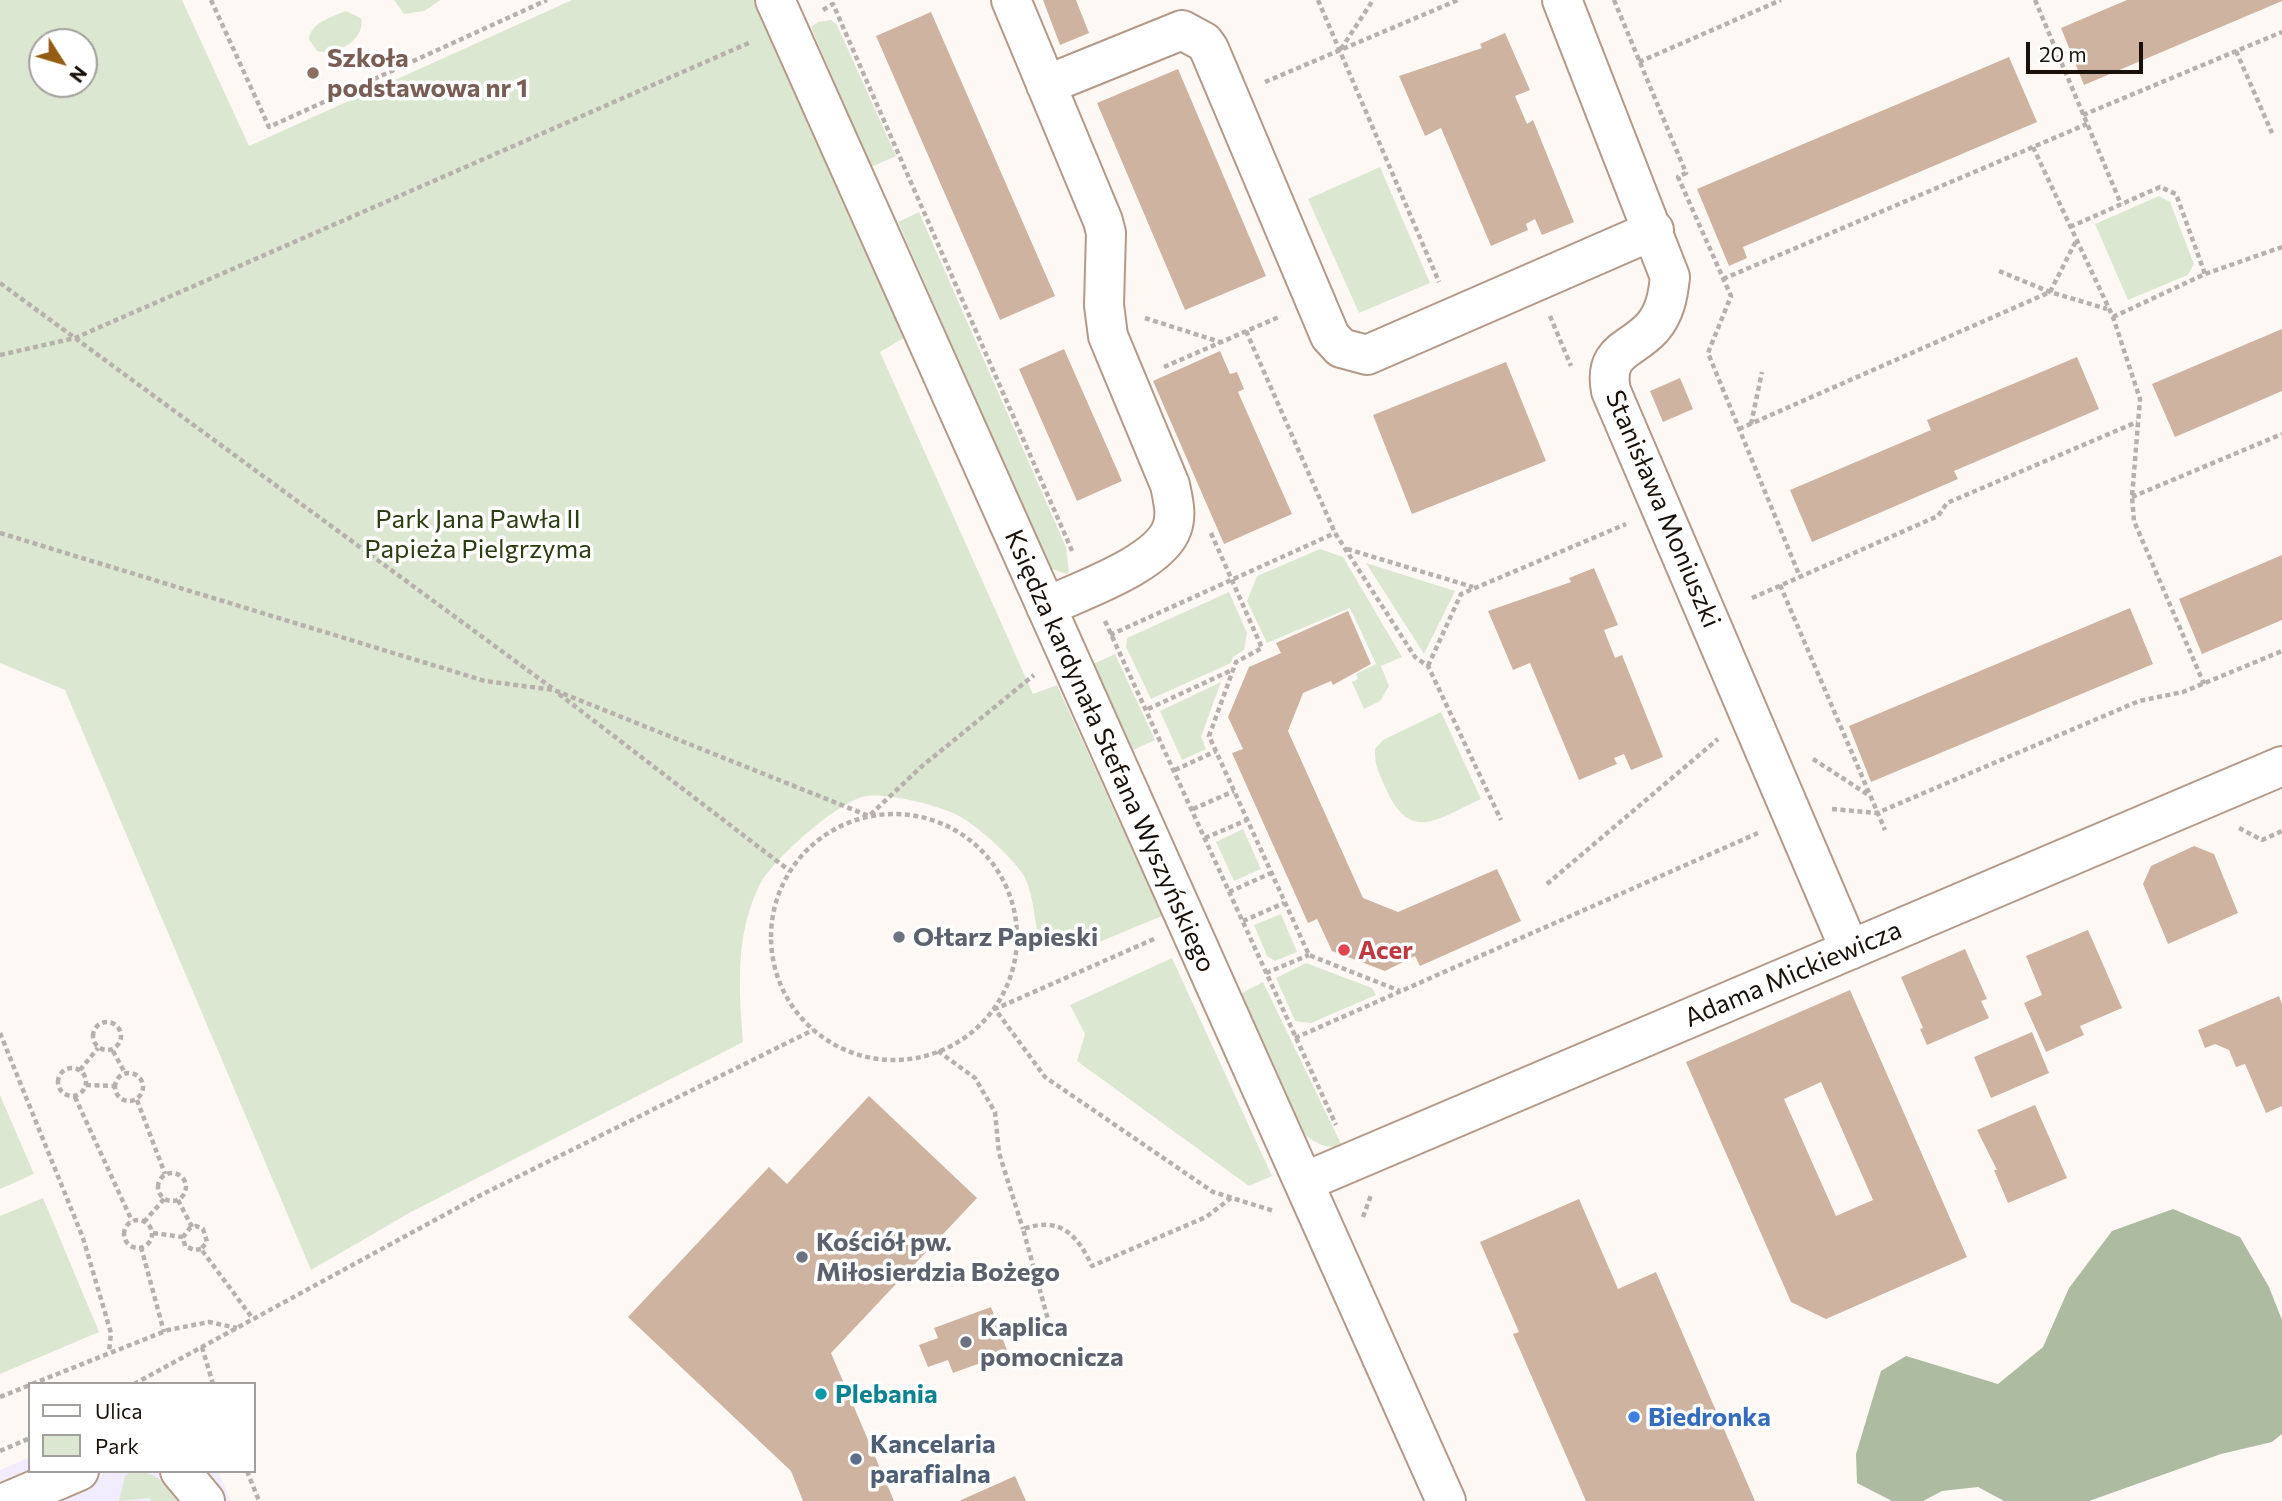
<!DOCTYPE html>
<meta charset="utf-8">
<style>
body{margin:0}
#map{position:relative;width:2282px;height:1501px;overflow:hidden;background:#fef8f5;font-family:Commissioner,sans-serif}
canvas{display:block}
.legend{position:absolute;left:28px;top:1382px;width:228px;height:91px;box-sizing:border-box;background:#fff;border:2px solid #a39f9d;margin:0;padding:9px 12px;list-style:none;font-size:21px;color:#191009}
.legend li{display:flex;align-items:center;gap:14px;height:35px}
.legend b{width:35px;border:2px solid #a39f9d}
.north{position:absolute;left:28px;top:28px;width:70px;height:70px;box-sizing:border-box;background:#fff;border:2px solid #a39f9d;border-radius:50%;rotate:127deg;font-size:19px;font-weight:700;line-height:28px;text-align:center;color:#191009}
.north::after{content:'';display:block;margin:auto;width:24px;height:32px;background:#935c14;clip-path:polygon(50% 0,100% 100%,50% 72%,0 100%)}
.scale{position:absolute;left:2026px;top:42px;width:117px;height:32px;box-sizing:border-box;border:4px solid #191009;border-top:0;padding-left:9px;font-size:21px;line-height:24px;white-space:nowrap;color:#191009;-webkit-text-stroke:5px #fff;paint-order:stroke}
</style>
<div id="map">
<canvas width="2282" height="1501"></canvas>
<ul class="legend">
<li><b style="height:9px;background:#fff"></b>Ulica</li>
<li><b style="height:19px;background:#dce7d2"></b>Park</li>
</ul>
<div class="north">N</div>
<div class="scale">20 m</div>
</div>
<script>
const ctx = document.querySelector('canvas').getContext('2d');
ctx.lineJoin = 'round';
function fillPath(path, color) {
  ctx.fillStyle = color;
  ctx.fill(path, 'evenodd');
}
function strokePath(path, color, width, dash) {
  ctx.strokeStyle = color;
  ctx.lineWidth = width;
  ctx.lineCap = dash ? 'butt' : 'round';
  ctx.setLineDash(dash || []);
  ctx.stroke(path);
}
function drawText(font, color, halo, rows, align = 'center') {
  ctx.font = font + ' Commissioner,sans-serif';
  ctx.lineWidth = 7;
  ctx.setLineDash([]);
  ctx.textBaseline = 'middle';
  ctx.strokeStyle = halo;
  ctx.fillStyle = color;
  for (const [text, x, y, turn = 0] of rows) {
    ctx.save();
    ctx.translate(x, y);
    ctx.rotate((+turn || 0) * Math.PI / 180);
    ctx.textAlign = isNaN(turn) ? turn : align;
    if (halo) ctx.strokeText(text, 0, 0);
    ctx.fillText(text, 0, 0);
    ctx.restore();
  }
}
fillPath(new Path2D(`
 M30,1457V1471H218L231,1501H0V1470Z`), '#f1edfe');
fillPath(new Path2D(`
 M0,0H182L249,146L572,0H755L907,336L880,352L1033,694L1057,685L1162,916L1080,950L1040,946C1035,925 1034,897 1025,878C1015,859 975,823 955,814C936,805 888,793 867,796C840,799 771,861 759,886C735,936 739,989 743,1042L411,1212L311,1270L65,690L0,663ZM42,42H84V84H42Z
 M394,0H441L424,11L404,14Z
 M346,11L361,18C366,40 336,56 317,51L309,39C311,22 332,17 346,11Z
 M831,20L837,25L896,156L871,167L811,27L818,22Z
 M1380,167L1430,283L1359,313L1308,199Z
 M2159,196L2170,202L2194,264L2188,275L2128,300L2095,224Z
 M919,212L1066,547L1069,572L1066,574L1050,568L898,222Z
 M1320,549L1343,557L1402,657L1381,666L1389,686L1380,701L1364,709L1352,682L1358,679L1356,674L1376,664L1350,608L1267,643L1247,601L1257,576Z
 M1366,563L1455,591L1424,654Z
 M1229,592L1247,633L1244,650L1233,657L1231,663L1151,699L1126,647L1127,638Z
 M1115,654L1155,740L1131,751L1093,664Z
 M1221,682L1201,737L1206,749L1182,760L1160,711Z
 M1441,712L1481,799C1441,817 1411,844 1387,791C1380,776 1374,765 1375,749L1383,740Z
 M1243,829L1261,869L1234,881L1216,842Z
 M1281,914L1297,952L1275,961L1267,956L1254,925Z
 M1172,958L1272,1176L1249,1186L1077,1061L1085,1034L1070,1005Z
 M1306,963L1372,988L1376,995L1311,1023L1295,1021L1276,978Z
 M1263,982L1342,1146C1324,1150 1310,1141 1299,1128L1240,994Z
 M0,1095L34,1174L0,1189Z
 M43,1198L99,1332L0,1374V1216Z
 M132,1471C155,1471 169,1485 184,1501H151L149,1498L119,1501L125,1476Z`), '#dce7d2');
fillPath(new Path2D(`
 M2173,1209L2240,1237L2269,1287L2282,1320V1434L2272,1442L2221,1454L2089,1501H2004L1978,1487L1942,1491L1923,1501H1892L1857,1483L1856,1454L1881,1371L1906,1356L1998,1384L2043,1347L2069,1288L2112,1231Z`), '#adbba0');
fillPath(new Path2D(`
 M1043,0H1076L1089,33L1060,45Z
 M2127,0H2282V1L2084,85L2061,28Z
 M931,12L1055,296L1000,320L876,36Z
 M1505,33L1530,90L1515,96L1527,124L1533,120L1574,222L1542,235L1535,219L1526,224L1528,230L1491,246L1441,128L1425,136L1399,76L1482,48L1480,44Z
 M2009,57L2037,122L1743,247L1747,258L1729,266L1697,189Z
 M1178,69L1266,276L1185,310L1097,103Z
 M2282,329V391L2175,437L2152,384Z
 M1064,349L1122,481L1077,501L1019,369Z
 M1220,351L1230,374L1237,372L1244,389L1238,392L1292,514L1224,544L1153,381Z
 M2077,357L2099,409L1954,471L1958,479L1812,542L1790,490L1931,430L1927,420Z
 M1506,362L1546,461L1412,514L1373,415Z
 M1680,378L1693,409L1663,422L1650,391Z
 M2282,555V620L2202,654L2179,599Z
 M1594,568L1618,625L1604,630L1615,658L1622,655L1663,757L1631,770L1624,754L1614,758L1617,764L1579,780L1530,663L1513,670L1488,611L1571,582L1569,578Z
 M2130,608L2153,664L1871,782L1849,726Z
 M1348,611L1371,664L1333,685L1331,681L1303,693L1288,731L1363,898L1398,912L1497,869L1521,921L1420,966L1415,956L1385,971L1332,951L1317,919L1308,923L1232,753L1243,749L1228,717L1249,667L1281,653L1276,643Z
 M2194,846L2214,854L2238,913L2168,944L2143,884L2151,866Z
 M2088,930L2122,1008L2080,1026L2084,1035L2046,1052L2024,1003L2042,995L2026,956Z
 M1965,949L1987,999L1981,1001L1989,1018L1927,1045L1920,1029L1923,1028L1901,977Z
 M1850,990L1967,1257L1826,1319L1791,1302L1686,1062ZM1821,1082L1873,1200L1836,1216L1784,1099Z
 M2279,996L2282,1004V1106L2266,1113L2245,1064L2236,1067L2229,1050L2215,1044L2205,1048L2198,1030Z
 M2032,1032L2049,1073L1991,1098L1974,1057Z
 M869,1096L977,1198L831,1353L894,1501H803L791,1471L628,1317L769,1167L787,1184Z
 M2035,1105L2067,1178L2008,1203L1994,1170H1997L1977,1130Z
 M1579,1199L1618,1289L1656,1272L1755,1501H1586L1513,1334L1519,1332L1480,1242Z
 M991,1307L1008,1353L953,1373L948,1360L928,1367L919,1345L938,1338L934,1328Z
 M1015,1476L1026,1501H959Z`), '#cdb3a0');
const minor = new Path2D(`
 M775,0L1446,1501
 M1011,0L1103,221L1106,233L1104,305L1108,336L1170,485C1173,500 1177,514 1172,528C1160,564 1079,591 1046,607
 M1562,0L1670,277C1668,296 1665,313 1652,328C1631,351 1603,350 1611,391L1850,950
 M1046,85L1182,30L1204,42L1209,49L1330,336L1341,348L1367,355L1654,230
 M1304,1182L2282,766
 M180,1471L205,1501
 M9,1501L79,1471`);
strokePath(minor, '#b39987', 42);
strokePath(new Path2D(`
 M211,0L269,127L547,0
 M1318,0L1439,282
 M1614,0L1686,173L1678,177L1731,296L1708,353L1800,577
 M2035,0L2121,204
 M823,10L833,4L1073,553
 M1341,49L1373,0
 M2236,51L2272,133
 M1639,62L1781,0
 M1265,82L1458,0
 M2083,115L2282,32
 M2033,147L2113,317L2140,399L2132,497L2134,521L2204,684
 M2070,227L2160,187L2176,194L2205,274
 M1999,271L2050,292L2107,309
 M1723,279L2087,124
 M0,283L552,688
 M1550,316L1571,366
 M2113,317L2205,274L2282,247
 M1145,318L1220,342
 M1246,331L1335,533L1415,657L1428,666L1501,820
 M0,355L75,338L751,42
 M1164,367L1281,316
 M1751,424L1762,372
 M1739,429L2050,292L2076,241
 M2132,497L2282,434
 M0,533L485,681L554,690L869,816L921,767L1034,675
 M1211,533L1262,648L1236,662L1209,736L1309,955L1400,991
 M1347,549L1473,587
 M1780,585L1885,830
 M1752,598L1938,516L1947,503L2137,422
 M1105,621L1336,1125
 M1110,635L1335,533
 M1428,666L1461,594L1626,524
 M559,694L790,871
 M1148,709L1232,670
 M1813,759L1870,796
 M1175,770L1216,751
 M1193,809L1234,791
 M1832,809L1877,813L2139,701L2183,692L2282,651
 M771 937a123 123 0 1 1 246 0a123 123 0 1 1-246 0Z
 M2239,828L2262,840L2282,831
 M1205,838L1247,820
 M1547,884L1718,739
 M1229,892L1271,873
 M1243,921L1284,903
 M1154,939L995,1009L1045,1077L1213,1192L1274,1211
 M1266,973L1309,955
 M93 1036a14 14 0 1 1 28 0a14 14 0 1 1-28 0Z
 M0,1033L83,1238L111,1333L109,1352
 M1295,1038L1758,833
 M113,1051L125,1073
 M938,1051L975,1078L995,1112L999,1153L1023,1229
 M58 1082a14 14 0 1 1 28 0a14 14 0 1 1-28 0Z
 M80,1070L98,1048
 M115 1087a14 14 0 1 1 28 0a14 14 0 1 1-28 0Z
 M86,1085L115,1086
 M75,1097L132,1221
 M137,1100L165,1174
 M158 1187a14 14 0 1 1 28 0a14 14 0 1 1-28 0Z
 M178,1200L192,1227
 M1363,1217L1371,1195
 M124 1234a14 14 0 1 1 28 0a14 14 0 1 1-28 0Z
 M144,1222L164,1199
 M153,1233L183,1237
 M141,1247L164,1332
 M201,1249L194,1250L185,1246L183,1237L190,1228L196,1226L203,1229L207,1242L201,1249L253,1319
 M1052,1334L1023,1229C1061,1216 1077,1235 1092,1266L1206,1217L1231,1198
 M202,1347L213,1384
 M32,1384L168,1330L209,1322L237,1328
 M134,1384L479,1196L813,1030
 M0,1397L30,1385
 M0,1451L30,1438
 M247,1471L259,1501`), '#b7b0ac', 4.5, [5, 3.5]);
strokePath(minor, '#fff', 38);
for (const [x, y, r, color] of [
 [313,73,7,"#8d6e63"],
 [899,937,7,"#6b7280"],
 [1344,950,7,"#e0444e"],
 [802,1257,7,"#6b7280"],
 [966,1342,7,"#6b7280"],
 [821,1394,7,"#0f9aa8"],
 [1634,1417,7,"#3f7fe0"],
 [856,1459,7,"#5c6f8a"]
]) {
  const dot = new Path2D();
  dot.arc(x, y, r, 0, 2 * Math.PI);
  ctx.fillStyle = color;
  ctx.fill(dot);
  strokePath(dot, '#fff', 2.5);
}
drawText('bold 26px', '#785e54', '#fff', [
 ["Szkoła",327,58],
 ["podstawowa nr 1",327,88]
], 'left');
drawText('26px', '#191009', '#fff', [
 ["Stanisława Moniuszki",1663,509,67],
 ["Księdza kardynała Stefana Wyszyńskiego",1110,751,66],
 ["Adama Mickiewicza",1793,974,-23]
]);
drawText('26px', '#2b3e12', '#fff', [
 ["Park Jana Pawła II",478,519],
 ["Papieża Pielgrzyma",478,549]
]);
drawText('bold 26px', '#5b616d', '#fff', [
 ["Ołtarz Papieski",913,937],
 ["Kościół pw.",816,1242],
 ["Miłosierdzia Bożego",816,1272],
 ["Kaplica",980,1327],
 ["pomocnicza",980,1357]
], 'left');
drawText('bold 26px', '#be3a42', '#fff', [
 ["Acer",1358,950]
], 'left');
drawText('bold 26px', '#0d838f', '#fff', [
 ["Plebania",835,1394]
], 'left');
drawText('bold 26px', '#366cbe', '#fff', [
 ["Biedronka",1648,1417]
], 'left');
drawText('bold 26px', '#4e5e75', '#fff', [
 ["Kancelaria",870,1444],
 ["parafialna",870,1474]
], 'left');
</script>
